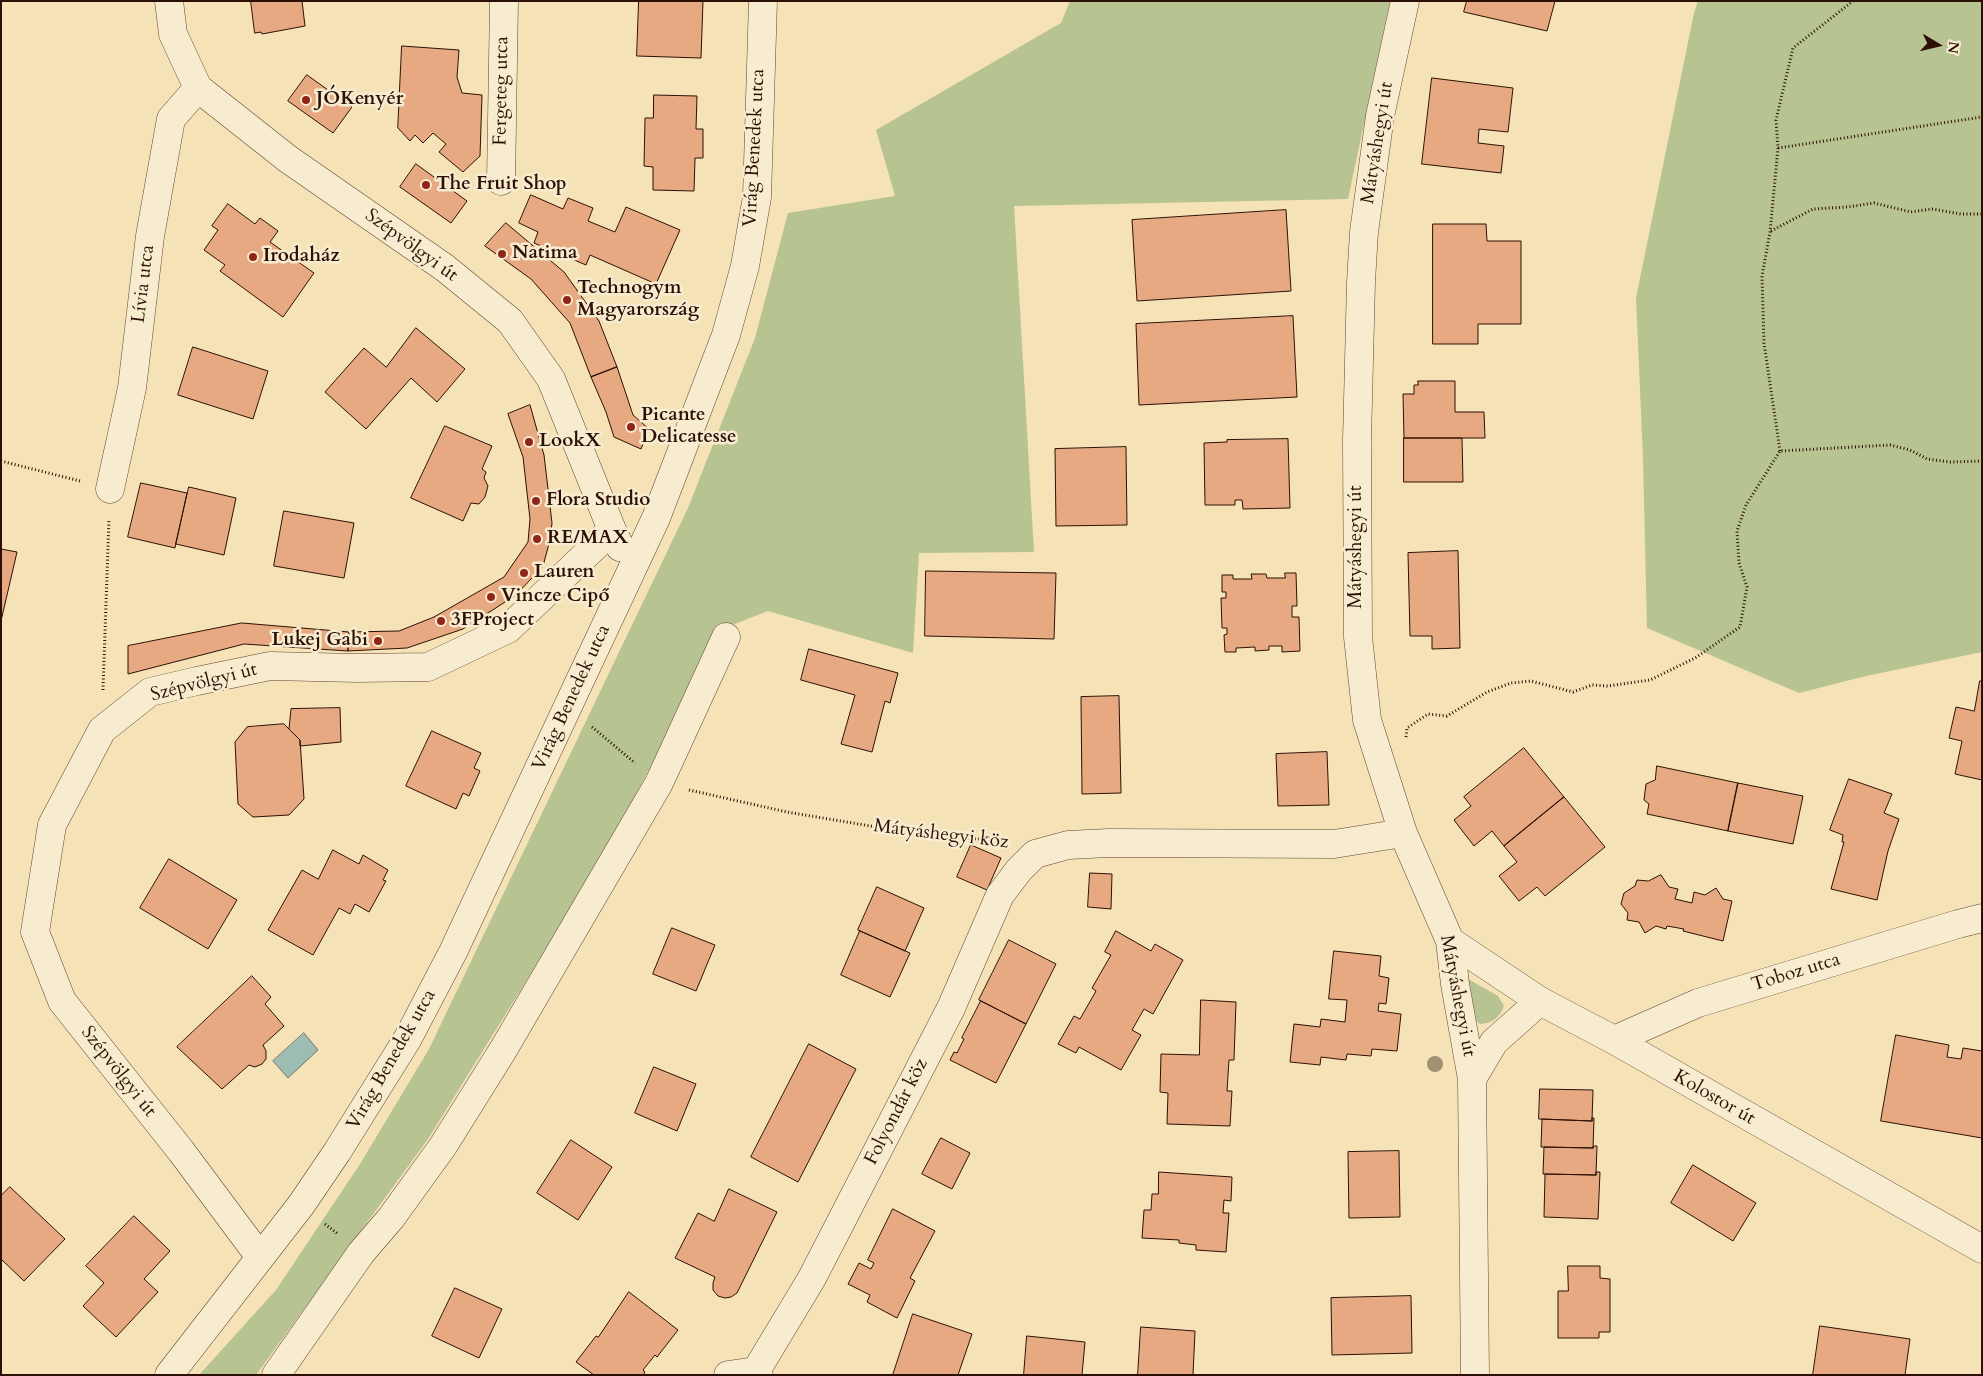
<!DOCTYPE html>
<meta charset="utf-8">
<style>
body{margin:0}
#map{position:relative;width:1983px;height:1376px;overflow:hidden;background:#f5e2b6;font-family:Cardo,serif}
canvas{display:block}
.frame{position:absolute;inset:0;border:2px solid #2d1005;pointer-events:none}
.north{position:absolute;left:1913px;top:20px;width:50px;height:50px;-webkit-text-stroke:4px #f8ecd0;paint-order:stroke;rotate:99deg;font-size:14px;font-weight:700;line-height:20px;text-align:center;color:#2d1005}
.north::after{content:'';display:block;margin:auto;width:18px;height:22px;background:#2d1005;clip-path:polygon(50% 0,100% 100%,50% 72%,0 100%)}
</style>
<div id="map">
<canvas width="1983" height="1376"></canvas>
<div class="frame"></div>
<div class="north">N</div>
</div>
<script>
const ctx = document.querySelector('canvas').getContext('2d');
ctx.lineJoin = 'round';
function fillPath(path, color) {
  ctx.fillStyle = color;
  ctx.fill(path, 'evenodd');
}
function strokePath(path, color, width, dash) {
  ctx.strokeStyle = color;
  ctx.lineWidth = width;
  ctx.lineCap = dash ? 'butt' : 'round';
  ctx.setLineDash(dash || []);
  ctx.stroke(path);
}
function drawText(font, color, halo, rows, align = 'center') {
  ctx.font = font + ' Cardo,serif';
  ctx.lineWidth = 5;
  ctx.setLineDash([]);
  ctx.textBaseline = 'middle';
  ctx.strokeStyle = halo;
  ctx.fillStyle = color;
  for (const [text, x, y, turn = 0] of rows) {
    ctx.save();
    ctx.translate(x, y);
    ctx.rotate((+turn || 0) * Math.PI / 180);
    ctx.textAlign = isNaN(turn) ? turn : align;
    if (halo) ctx.strokeText(text, 0, 0);
    ctx.fillText(text, 0, 0);
    ctx.restore();
  }
}
fillPath(new Path2D(`
 M1070,1H1390L1348,199L1014,206L1034,552L919,553L913,653L768,611L722,629L604,856L428,1139L256,1375H199L276,1290L360,1164L429,1049L688,508L755,338L788,213L895,196L876,130L1061,23Z
 M1698,1H1982V652L1866,676L1799,693L1647,628L1643,458L1636,298L1694,13Z
 M1468,979L1498,996L1504,1006C1499,1018 1493,1023 1480,1024L1471,1017L1464,981Z`), '#b7c491');
const water = new Path2D(`
 M304,1033L318,1050L288,1078L273,1061Z`);
fillPath(water, '#9dbdb4');
strokePath(water, '#70786e', 1);
const building = new Path2D(`
 M251,1H302L305,26L262,34L261,32L255,33Z
 M639,1H703L701,58L637,56Z
 M1467,1H1555L1547,31L1464,12Z
 M402,46L459,50L457,77L462,93L482,95L480,156L463,172L439,152L446,144L433,133L423,143L415,135L410,141L398,128Z
 M307,75L352,107L333,133L288,101Z
 M1432,78L1513,88L1508,132L1479,129L1478,143L1504,146L1501,173L1422,164Z
 M654,95L697,96L696,129H703V158H695L694,191L653,190V167L644,166L645,118H653Z
 M416,164L467,201L451,223L400,187Z
 M531,195L563,209L568,198L593,208L588,221L615,232L626,207L680,230L656,284L590,255L586,265L534,243L538,232L519,223Z
 M228,204L255,224L260,218L278,231L270,242L314,273L283,317L220,271L225,265L204,250L218,230L212,226Z
 M1286,210L1291,291L1137,301L1132,220Z
 M506,223L564,272L599,321L617,367L591,377L570,323L531,279L485,246Z
 M1433,224H1486L1487,241H1521V324H1478V344H1433Z
 M1293,316L1297,397L1139,405L1136,324Z
 M416,328L465,369L437,402L411,378L366,429L325,392L364,348L386,367Z
 M193,347L268,371L253,419L178,395Z
 M617,367L633,415L649,429L641,449L614,437L606,412L591,377Z
 M1418,381H1455V412H1484L1485,438H1404L1403,394H1414V385H1418Z
 M530,405L544,455L552,523L550,540L543,566L516,595L463,629L407,648L348,651L349,632L399,631L434,617L504,577L528,542L530,519L523,457L508,414Z
 M445,426L492,446L482,469L486,472L484,478L488,486L485,497L479,504L471,503L463,521L411,498Z
 M1404,438H1462L1463,482H1404Z
 M1288,439L1290,508L1243,509L1242,500H1235V505H1205L1204,443L1227,442V440Z
 M1126,447L1127,525L1056,526L1055,449Z
 M141,483L187,493L175,548L128,537Z
 M189,487L236,498L224,555L176,544Z
 M284,511L354,523L344,578L274,566Z
 M1,549L17,552L1,621Z
 M1458,551L1460,648L1432,649V636H1410L1408,553Z
 M926,571L1056,573L1054,639L925,636Z
 M1285,573H1296L1297,606H1292V617H1299L1300,651L1282,652V646H1269V650L1255,651V647L1236,648V652H1225L1224,635L1227,634V628H1222L1221,598H1226V592H1222V575H1233V579H1252L1251,574H1266L1267,578H1285Z
 M242,623L349,632L348,651L244,644L128,674V646Z
 M809,649L898,673L890,703L885,701L872,752L841,744L855,695L801,680Z
 M1980,681H1982V780L1955,774L1962,741L1949,738L1956,707L1974,711Z
 M1119,696L1121,793L1082,794L1081,697Z
 M340,708L341,742L300,746V740L289,729L291,709Z
 M284,724L300,740L304,799L289,815L253,817L238,804L235,742L247,727Z
 M432,731L481,753L474,768L480,771L469,796L463,793L456,809L406,786Z
 M1524,748L1564,797L1504,846L1492,831L1474,846L1454,820L1471,806L1464,797Z
 M1327,752L1329,805L1278,806L1276,754Z
 M1657,766L1738,783L1728,831L1647,814L1649,804L1644,800L1646,784L1655,780Z
 M1849,779L1892,794L1884,813L1899,819L1888,851L1877,900L1831,889L1844,842H1842L1843,835L1830,830Z
 M1738,783L1803,796L1793,844L1728,831Z
 M1564,797L1605,847L1545,896L1537,887L1519,901L1499,876L1517,862L1504,846Z
 M971,845L1001,858L987,890L957,877Z
 M333,850L359,864L363,855L388,870L383,880L386,881L369,912L355,904L350,914L339,908L313,955L268,930L302,870L318,879Z
 M169,859L237,900L208,949L140,908Z
 M1090,873L1112,874L1111,909L1088,907Z
 M1661,875L1669,887L1678,889L1675,899L1692,903L1694,892L1705,895L1716,888L1723,899L1732,901L1723,941L1683,931L1684,929L1667,926L1666,929L1656,926L1645,933L1639,922L1627,920L1628,913L1621,904L1624,893L1635,886L1637,880L1648,881Z
 M877,887L924,908L905,951L858,930Z
 M672,928L715,945L696,991L653,974Z
 M860,931L910,953L890,997L841,975Z
 M1116,931L1151,951L1155,944L1183,960L1153,1014L1144,1009L1132,1030L1141,1035L1121,1070L1079,1047L1076,1053L1058,1044L1074,1016L1080,1019L1096,991L1092,988L1111,955L1105,952Z
 M1009,940L1056,964L1026,1024L979,1000Z
 M1334,951L1381,956L1379,976L1389,978L1386,1004L1379,1003L1378,1011L1401,1014L1397,1051L1372,1049L1371,1056L1347,1054L1346,1060L1321,1057L1320,1065L1290,1062L1294,1024L1320,1027L1321,1019L1345,1022L1347,1000L1329,999Z
 M252,976L271,997L265,1004L284,1026L263,1045L266,1051V1059L262,1064L255,1067L249,1065L222,1089L177,1047Z
 M1201,1000L1236,1002L1234,1060H1229L1227,1091H1232L1230,1126L1167,1124L1168,1093L1160,1092L1161,1054L1199,1055Z
 M981,1001L1026,1024L996,1083L950,1060L954,1052L957,1053L964,1039L962,1038Z
 M1896,1035L1949,1045L1947,1057L1961,1059L1963,1048L1982,1051V1138L1881,1121Z
 M809,1044L856,1069L798,1182L751,1157Z
 M654,1067L696,1084L677,1131L635,1113Z
 M1540,1089L1593,1090L1592,1121L1539,1119Z
 M1592,1118H1594L1593,1148L1541,1147L1542,1119L1592,1121Z
 M941,1138L970,1153L952,1189L922,1174Z
 M571,1140L612,1167L578,1220L537,1193Z
 M1594,1146H1597L1596,1175L1543,1174L1544,1147L1593,1148Z
 M1399,1151L1400,1217L1349,1218L1348,1152Z
 M1693,1165L1756,1203L1733,1241L1671,1203Z
 M1159,1172L1232,1177L1231,1201L1224,1200L1223,1213H1229L1226,1252L1196,1250V1245L1179,1243V1240L1142,1238L1144,1210H1151L1152,1194H1158Z
 M1596,1172H1600L1598,1219L1544,1217L1545,1174L1596,1175Z
 M10,1187L65,1239L24,1281L1,1259V1196Z
 M729,1189L777,1212L737,1293L731,1297L725,1298L718,1296L713,1290V1283L715,1277L675,1258L698,1213L714,1221Z
 M893,1209L935,1231L910,1278L915,1281L897,1318L867,1302L870,1295L848,1284L859,1263L871,1269L874,1263L868,1260Z
 M134,1216L170,1251L144,1279L158,1292L116,1337L83,1306L104,1283L86,1266Z
 M1568,1266H1600V1278L1610,1279V1332H1599V1338H1558V1291H1568Z
 M455,1288L502,1309L479,1358L432,1336Z
 M629,1292L678,1330L657,1357L655,1355L643,1370L645,1372L643,1375H594L576,1362L596,1336L598,1337Z
 M1411,1296L1412,1353L1332,1355L1331,1298Z
 M913,1314L972,1334L958,1375H893Z
 M1820,1326L1910,1339L1905,1375H1813Z
 M1141,1327L1195,1331L1193,1375H1138Z
 M1027,1336L1085,1342L1082,1375H1024Z`);
fillPath(building, '#e7a981');
strokePath(building, '#2d1005', 1);
const minor = new Path2D(`
 M169,1L173,34L198,88L288,159L445,268L510,321L551,379L612,530L620,547
 M1405,1L1380,116L1364,232L1361,282L1357,440L1358,637L1367,720L1403,833L1450,941L1455,984L1472,1079L1475,1375
 M501,181L504,1
 M110,489L132,388L150,236L171,119L198,88
 M1450,941L1540,1001L1614,1040L1982,1249
 M1614,1040L1698,1003L1958,924L1982,918
 M1472,1079L1494,1042L1540,1001
 M260,1257L181,1151L62,1001L35,932L52,825L102,730L150,692L197,681L270,666L357,668L428,667L508,629L612,530
 M169,1375L301,1205L337,1152L408,1038L453,952L656,518L726,335L745,266L757,197L763,1
 M276,1375L361,1253L391,1218L443,1146L503,1050L659,783L726,637
 M728,1375L756,1371
 M759,1375L756,1371L812,1278L951,1008L1000,895L1019,870L1035,854L1068,845L1109,843L1334,844L1403,833`);
strokePath(minor, '#5f4431', 29);
strokePath(new Path2D(`
 M1778,148L1982,117
 M1771,231L1813,209L1848,207L1874,203L1911,212L1932,209L1961,214H1982
 M1780,451L1764,343L1762,276L1770,232L1778,148L1776,120L1793,48L1853,1
 M1,461L80,481
 M103,690L109,519
 M592,727L635,763
 M1406,737L1407,728L1428,714L1447,716L1487,692L1511,683L1531,681L1573,692L1592,685L1608,686L1650,680L1695,658L1740,627L1747,587L1739,563L1737,531L1746,505L1780,451L1890,445L1910,450L1927,459L1950,462L1982,461
 M689,790L787,812L936,837L1005,840
 M325,1224L338,1234`), '#2d1005', 3, [1, 2.5]);
strokePath(minor, '#f8ecd0', 28);
ctx.fillStyle = '#a19170';
for (const [x, y] of [
 [1435,1064]
]) {
  ctx.beginPath();
  ctx.arc(x, y, 8, 0, 2 * Math.PI);
  ctx.fill();
}
for (const [x, y, r, color] of [
 [306,100,5,"#8f2418"],
 [426,185,5,"#8f2418"],
 [502,254,5,"#8f2418"],
 [253,257,5,"#8f2418"],
 [567,300,5,"#8f2418"],
 [631,427,5,"#8f2418"],
 [529,442,5,"#8f2418"],
 [536,501,5,"#8f2418"],
 [537,539,5,"#8f2418"],
 [524,573,5,"#8f2418"],
 [491,597,5,"#8f2418"],
 [441,621,5,"#8f2418"],
 [378,641,5,"#8f2418"]
]) {
  const dot = new Path2D();
  dot.arc(x, y, r, 0, 2 * Math.PI);
  ctx.fillStyle = color;
  ctx.fill(dot);
  strokePath(dot, '#f8ecd0', 2);
}
drawText('19px', '#2d1005', '#f8ecd0', [
 ["Fergeteg utca",502,91,-89],
 ["Mátyáshegyi út",1378,143,-81],
 ["Virág Benedek utca",755,148,-87],
 ["Szépvölgyi út",411,246,36],
 ["Lívia utca",144,284,-83],
 ["Mátyáshegyi út",1357,547,-90],
 ["Szépvölgyi út",204,683,-14],
 ["Virág Benedek utca",572,698,-65],
 ["Mátyáshegyi köz",941,835,7],
 ["Toboz utca",1796,973,-17],
 ["Mátyáshegyi út",1457,996,79],
 ["Virág Benedek utca",392,1060,-60],
 ["Szépvölgyi út",118,1072,52],
 ["Kolostor út",1714,1098,30],
 ["Folyondár köz",897,1112,-63]
]);
drawText('bold 19px', '#2d1005', '#f8ecd0', [
 ["JÓKenyér",316,100],
 ["The Fruit Shop",436,185],
 ["Natima",512,254],
 ["Irodaház",263,257],
 ["Technogym",577,289],
 ["Magyarország",577,311],
 ["Picante",641,416],
 ["Delicatesse",641,438],
 ["LookX",539,442],
 ["Flora Studio",546,501],
 ["RE/MAX",547,539],
 ["Lauren",534,573],
 ["Vincze Cipő",501,597],
 ["3FProject",451,621],
 ["Lukej Gabi",368,641,"right"]
], 'left');
</script>
